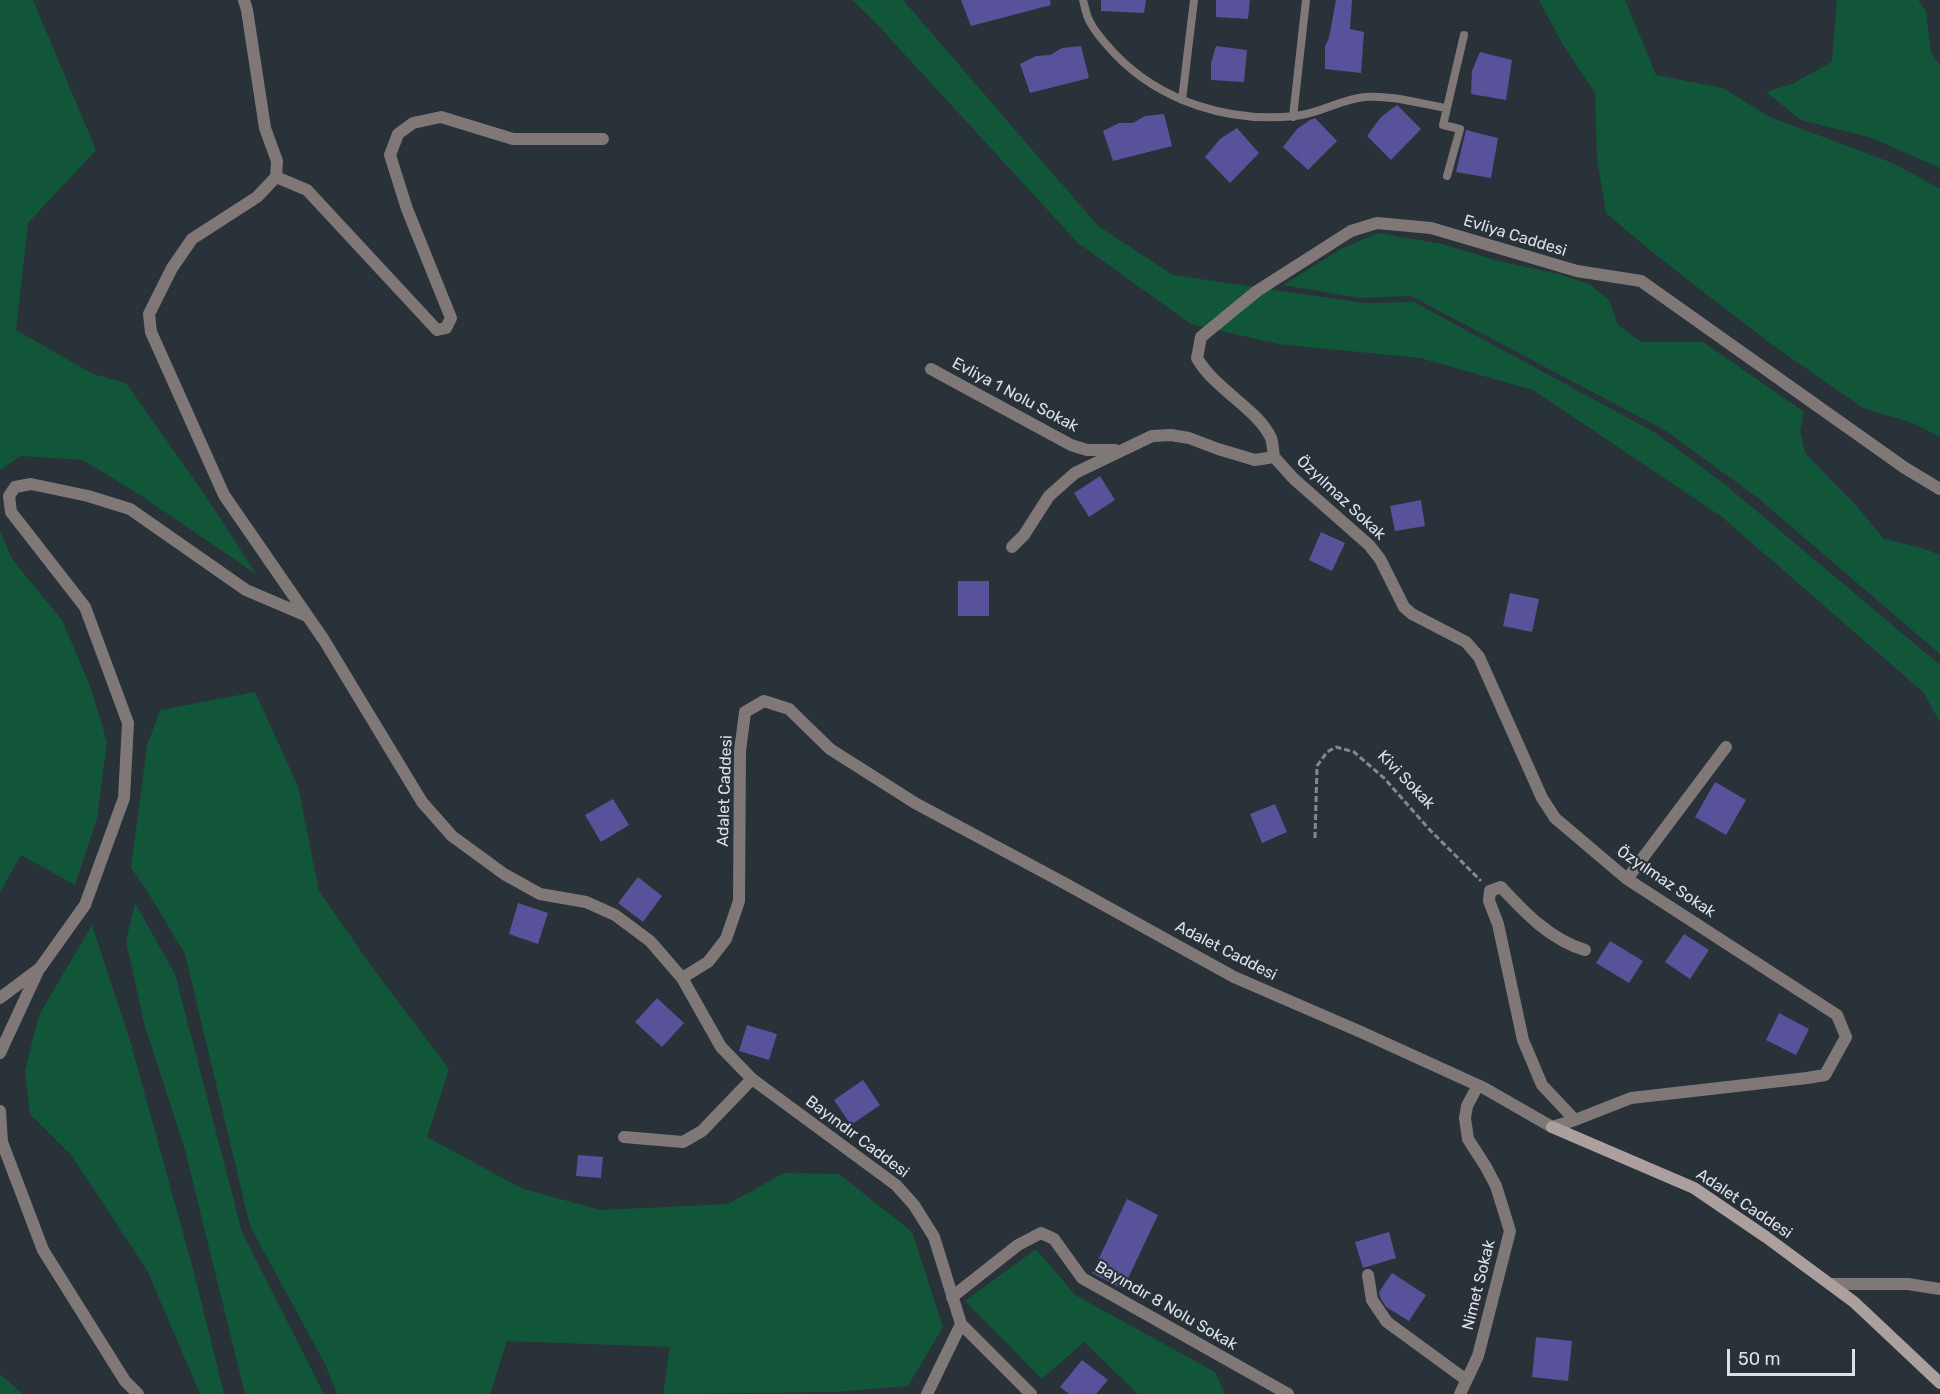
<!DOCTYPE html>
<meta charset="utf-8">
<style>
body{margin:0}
#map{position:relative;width:1940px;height:1394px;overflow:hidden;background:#293139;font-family:Rubik,sans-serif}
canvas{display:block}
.scale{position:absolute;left:1727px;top:1349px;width:128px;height:27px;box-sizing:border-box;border:3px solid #dbe1e6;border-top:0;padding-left:8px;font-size:18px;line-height:21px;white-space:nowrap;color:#dbe1e6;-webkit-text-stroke:4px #293139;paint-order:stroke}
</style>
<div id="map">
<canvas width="1940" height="1394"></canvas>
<div class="scale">50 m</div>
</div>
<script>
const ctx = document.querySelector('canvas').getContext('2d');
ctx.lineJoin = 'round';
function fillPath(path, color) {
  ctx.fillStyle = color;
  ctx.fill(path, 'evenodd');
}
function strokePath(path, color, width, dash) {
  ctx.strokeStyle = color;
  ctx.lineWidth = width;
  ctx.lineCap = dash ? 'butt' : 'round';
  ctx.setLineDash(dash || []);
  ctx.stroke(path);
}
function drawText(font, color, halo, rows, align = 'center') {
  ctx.font = font + ' Rubik,sans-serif';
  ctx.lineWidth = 4.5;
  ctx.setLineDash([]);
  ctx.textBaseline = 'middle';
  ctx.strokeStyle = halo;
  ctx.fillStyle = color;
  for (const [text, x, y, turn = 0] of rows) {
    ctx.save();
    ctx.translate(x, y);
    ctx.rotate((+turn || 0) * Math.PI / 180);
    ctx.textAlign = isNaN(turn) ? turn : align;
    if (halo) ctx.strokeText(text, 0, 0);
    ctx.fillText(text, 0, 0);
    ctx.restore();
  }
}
fillPath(new Path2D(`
 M0,0H33L96,150L28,223L16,330L93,374L126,383L209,501L256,574L140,495L83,460L21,456L0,470Z
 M852,0H903L1098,226L1173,275L1364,303L1414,302L1654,432L1722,482L1940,665V722L1923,692L1722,517L1533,390L1420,358L1278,344L1191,324L1078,243L874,21Z
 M1539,0H1625L1656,75L1723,88L1770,117L1895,164L1940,189V437L1913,423L1863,408L1771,344L1657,256L1606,213L1597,160L1595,93L1563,45Z
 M1837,0H1918L1926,11L1931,53L1940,65V168L1872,138L1801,120L1766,92L1792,84L1832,62Z
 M1378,233L1442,244L1495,260L1558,274L1589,284L1609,300L1618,325L1641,342H1703L1804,412L1800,431L1805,453L1856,505L1884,539L1922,548L1940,555V654L1758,498L1666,431L1411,296L1361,298L1283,285L1341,249Z
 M0,531L12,559L62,620L90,686L107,742L97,818L75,885L21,855L0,892Z
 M255,692L298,786L319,891L372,967L449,1069L427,1137L523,1189L601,1210L728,1204L784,1173L839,1174L912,1232L943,1327L908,1386L833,1392L663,1394L670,1347L507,1341L490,1394H337L325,1364L250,1226L185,954L146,889L131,868L147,746L160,710Z
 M135,903L175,974L242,1232L324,1394H245L185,1150L144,1023L126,941Z
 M92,925L131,1044L197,1284L224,1394H200L147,1270L71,1155L30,1114L25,1071L39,1015Z
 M1036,1249L1075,1295L1215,1372L1225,1394H1138L1084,1342L1042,1379L965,1301Z
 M0,1374L23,1394H0Z`), '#125639');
fillPath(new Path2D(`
 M961,0H1050L1051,5L971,26Z
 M1101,0H1146L1144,13L1101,11Z
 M1216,0H1250L1248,19L1216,17Z
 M1336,0H1352L1350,29L1364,32L1361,73L1325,69V46L1329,38Z
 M1081,46L1089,78L1030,93L1020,64L1036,56L1050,55L1062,48Z
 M1216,46L1247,50L1244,82L1211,80V63Z
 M1480,52L1512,60L1506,100L1471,94L1472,71Z
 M1397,105L1421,129L1391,160L1367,136L1381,117Z
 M1164,114L1172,146L1113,161L1103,131L1119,123H1133L1145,116Z
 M1315,118L1337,141L1308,170L1283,147L1297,129L1310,120Z
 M1237,128L1259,153L1230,183L1205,157L1220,139Z
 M1466,130L1498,138L1491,178L1456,172Z
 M1100,476L1115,500L1089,517L1074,493Z
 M1421,500L1425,526L1395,531L1390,506Z
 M1321,532L1345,543L1332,571L1309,560Z
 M958,581H989V616H958Z
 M1510,593L1539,599L1532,632L1503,626Z
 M1715,782L1746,800L1726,835L1695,817Z
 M613,799L629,825L601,842L585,815Z
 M1275,804L1287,832L1262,843L1250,814Z
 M638,877L662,896L643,922L618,903Z
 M518,903L548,913L538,944L509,934Z
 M1684,934L1709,950L1690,979L1665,962Z
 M1610,941L1643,961L1629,983L1596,963Z
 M657,998L684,1023L662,1047L635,1022Z
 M1779,1013L1809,1029L1796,1055L1766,1040Z
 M747,1025L777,1034L769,1060L739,1051Z
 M863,1080L880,1105L851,1125L834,1100Z
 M578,1155L603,1157L601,1178L576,1176Z
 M1127,1199L1158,1215L1123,1289L1092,1273Z
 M1389,1232L1396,1258L1363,1268L1355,1242Z
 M1392,1273L1426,1295L1409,1321L1386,1307L1380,1297L1379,1292Z
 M1536,1337L1572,1341L1568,1381L1532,1377Z
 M1082,1360L1108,1380L1096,1394H1069L1060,1387Z`), '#58529a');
strokePath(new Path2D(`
 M1315,838L1317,766L1327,752L1336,747L1354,752L1384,778L1428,828L1481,881`), '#828990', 3, [6, 3]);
strokePath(new Path2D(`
 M1083,0C1085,7 1086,15 1090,22C1096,34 1106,44 1115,54C1161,102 1230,123 1295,116C1319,114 1341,99 1365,97C1392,95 1421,104 1447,108
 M1182,100L1194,0
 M1293,117L1306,0
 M1447,176L1460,129L1443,125L1464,35`), '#7f7877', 8);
strokePath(new Path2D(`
 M244,0L247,10L265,128L277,161L276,177L257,197L192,239L172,268L149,314L151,332L224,495L324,640L422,802L452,836L504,874L540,894L586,902L615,915L650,941L682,978L721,1047L752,1079L896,1185L914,1205L934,1237L961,1324L1031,1394
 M276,177L307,190L437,330L446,328L451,318L407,209L390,155L398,134L413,123L441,117L513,139H603
 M931,369L1071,445L1087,450H1115
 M1274,457C1273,451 1273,444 1271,438C1258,409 1214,389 1197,358L1201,337L1257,291L1351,231L1377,223L1431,228L1577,271L1641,281L1905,468L1940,489
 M1012,547L1024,535L1049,496L1075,473L1152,436L1171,435L1189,438L1218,449L1255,460L1274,457
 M1627,879L1726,747
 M682,978L708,962L726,939L739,901L740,751L745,712L764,701L789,709L830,749L915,803L1066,884L1234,977L1361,1032L1484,1088L1552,1127L1575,1120L1631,1098L1807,1078L1825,1075L1846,1037L1837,1015L1627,879L1555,818L1542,798L1479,657L1466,642L1412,614L1404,607L1380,559L1369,545L1294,479L1274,457
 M0,998L40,968L85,905L124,798L128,723L85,607L11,512L9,496L15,487L31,484L88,496L130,509L246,590L307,616
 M0,1053L38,971
 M0,1111L2,1142L43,1250L125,1381L138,1394
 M1575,1120L1542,1085L1523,1040L1498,924L1489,901L1490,891L1501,887C1525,913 1551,940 1585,950
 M624,1137L683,1142L702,1131L752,1079
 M1368,1275L1372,1300L1387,1322L1465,1379
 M1830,1284H1908L1940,1289
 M952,1297L1018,1245L1041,1233L1054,1239L1082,1278L1288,1394
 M927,1394L961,1324
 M1460,1394L1478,1356L1510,1231L1496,1186L1486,1167L1468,1139L1465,1118L1467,1106L1478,1085`), '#7f7877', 12);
strokePath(new Path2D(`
 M1552,1127L1694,1188L1766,1237L1854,1302L1940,1383`), '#aba09e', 12);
drawText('16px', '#dbe1e6', '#293139', [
 ["Evliya Caddesi",1515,236,17],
 ["Evliya 1 Nolu Sokak",1015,395,28],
 ["Özyılmaz Sokak",1341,498,43],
 ["Kivi Sokak",1406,780,46],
 ["Adalet Caddesi",725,791,-88],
 ["Özyılmaz Sokak",1666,882,34],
 ["Adalet Caddesi",1226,951,27],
 ["Bayındır Caddesi",857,1137,37],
 ["Adalet Caddesi",1744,1204,34],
 ["Nimet Sokak",1479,1285,-76],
 ["Bayındır 8 Nolu Sokak",1166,1306,30]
]);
</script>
